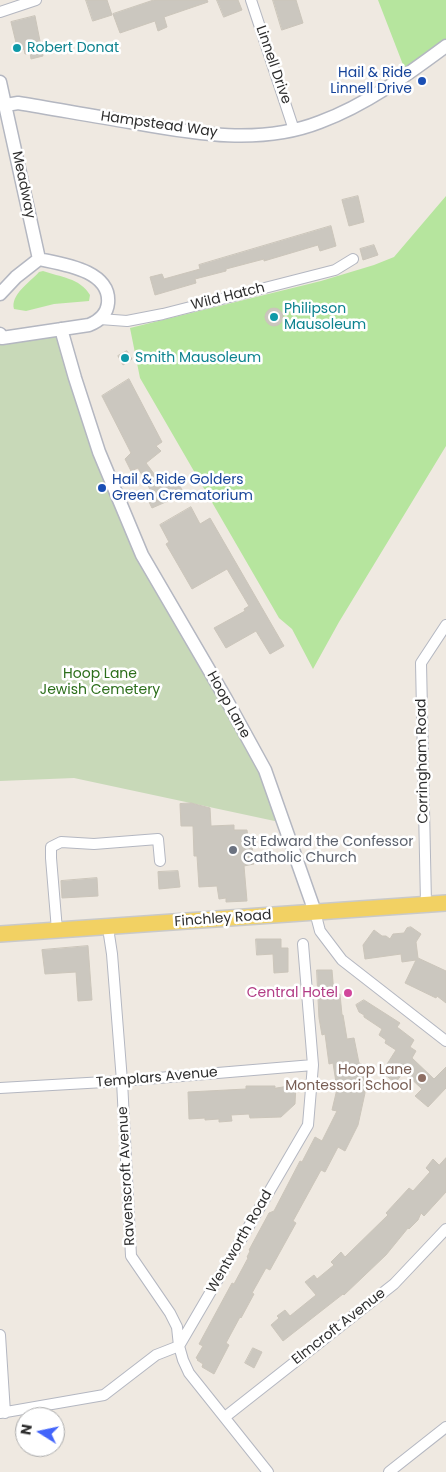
<!DOCTYPE html>
<style>
body{margin:0}
#map{position:relative;width:446px;height:1472px;overflow:hidden;background:#efe9e1;font-family:Poppins,sans-serif}
canvas{display:block}
.north{position:absolute;left:15px;top:1407px;width:50px;height:50px;box-sizing:border-box;background:#fff;border:1px solid #ababab;border-radius:50%;rotate:280deg;font-size:14px;font-weight:700;line-height:20px;text-align:center;color:#2e2e2e}
.north::after{content:'';display:block;margin:auto;width:18px;height:22px;background:#4264fb;clip-path:polygon(50% 0,100% 100%,50% 72%,0 100%)}
</style>
<div id="map">
<canvas width="446" height="1472"></canvas>
<div class="north">N</div>
</div>
<script>
const ctx = document.querySelector('canvas').getContext('2d');
ctx.lineJoin = 'round';
function fillPath(path, color) {
  ctx.fillStyle = color;
  ctx.fill(path, 'evenodd');
}
function strokePath(path, color, width, dash) {
  ctx.strokeStyle = color;
  ctx.lineWidth = width;
  ctx.lineCap = dash ? 'butt' : 'round';
  ctx.setLineDash(dash || []);
  ctx.stroke(path);
}
function drawText(font, color, halo, rows, align = 'center') {
  ctx.font = font + ' Poppins,sans-serif';
  ctx.lineWidth = 5;
  ctx.setLineDash([]);
  ctx.textBaseline = 'middle';
  ctx.strokeStyle = halo;
  ctx.fillStyle = color;
  for (const [text, x, y, turn = 0] of rows) {
    ctx.save();
    ctx.translate(x, y);
    ctx.rotate((+turn || 0) * Math.PI / 180);
    ctx.textAlign = isNaN(turn) ? turn : align;
    if (halo) ctx.strokeText(text, 0, 0);
    ctx.fillText(text, 0, 0);
    ctx.restore();
  }
}
fillPath(new Path2D(`
 M378,0H446V45L407,75Z
 M446,196V446L339,622L313,669L292,629L279,618L140,378L130,328L321,281L374,265L394,257Z
 M43,271C60,277 80,278 90,295L89,301L54,304L26,311L14,309C10,295 30,282 39,272Z`), '#b6e59e');
fillPath(new Path2D(`
 M61,329L142,555L226,699L284,823L74,778L0,781V339Z`), '#c8d9b8');
const building = new Path2D(`
 M86,0H107L112,15L93,21Z
 M154,0H207L208,2L164,17L167,27L158,31L155,21L120,33L113,14Z
 M217,0H238L242,10L224,17Z
 M273,0H296L303,23L282,30Z
 M35,16L43,56L31,59L30,53L25,54L24,49L18,51L11,22Z
 M358,196L364,222L349,226L342,200Z
 M331,226L336,246L320,251L318,245L264,261V259L226,269V271L195,279L196,283L155,295L150,277L162,274L164,279L200,269L199,265Z
 M374,245L378,255L363,260L360,249Z
 M265 317a9 9 0 1 1 18 0a9 9 0 1 1-18 0Z
 M127,351L132,359L123,365L118,356Z
 M129,379L162,442L156,446L161,451L146,463L163,486L177,480L184,494L152,508L145,494L151,491L138,468L131,471L125,459L131,453L102,396Z
 M191,507L200,524L210,518L284,646L270,654L256,631L226,648L214,628L245,611L244,609L249,606L227,569L192,589L166,544L169,542L160,525Z
 M191,803L210,808L211,826L234,825V830H247L249,846L252,845L254,864L244,866L247,901L226,902V898L219,899L217,886L199,887L197,856H194L193,826H181L180,804Z
 M178,871L180,887L159,889L158,872Z
 M97,878L98,896L62,898L61,881Z
 M411,927L421,934L416,942L418,958L446,971V1003L437,996L436,998L405,983L416,960L402,962L401,954L365,959L363,945L374,930L382,936H386L390,939L393,934L404,933L407,928Z
 M256,939H281V948H288V972L274,973L273,954L257,955Z
 M88,946L92,1000L78,1001L76,972L45,974L42,950Z
 M317,970H332L334,994H340L342,1015H343L347,1039L354,1038L359,1063L362,1064L365,1093L358,1125L345,1151L338,1147L325,1172L321,1170L293,1221L296,1223L270,1270L266,1268L252,1293L254,1294L241,1318L240,1317L226,1343L229,1345L214,1374L202,1367L203,1364L197,1360L198,1359L196,1358L203,1346L199,1344L232,1283L234,1284L248,1258L247,1257L250,1251L249,1250L269,1213L274,1211L300,1161L302,1162L315,1137L322,1141L337,1111L332,1110L337,1089L333,1063L329,1064L325,1034L322,1035L319,1018Z
 M364,1000L400,1023L397,1027L414,1040L410,1047L416,1051L412,1058L434,1079L446,1067V1088L428,1107L415,1096L422,1089L404,1072L395,1083L382,1072L396,1050L385,1043L386,1040L379,1035L382,1029L364,1017V1015L359,1012L356,1005Z
 M296,1085L295,1104L281,1117L250,1118L249,1114L231,1115L232,1121L219,1122V1119L205,1120V1118L189,1119L188,1092L246,1089V1086H275V1088Z
 M446,1158V1192L424,1216L421,1213L418,1220L409,1229L408,1228L386,1255L344,1295L343,1294L283,1341L271,1325L279,1318L277,1316L285,1310L290,1316L316,1295L305,1282L314,1275L317,1279L334,1265L331,1262L341,1252L345,1257L388,1215L386,1213L409,1188L413,1191L430,1172L426,1168L433,1159L439,1165Z
 M253,1348L262,1352L254,1368L245,1363Z`);
fillPath(building, '#cbc7bf');
strokePath(building, '#cbc5ba', 1);
const minor = new Path2D(`
 M251,0L294,130
 M0,12L36,0
 M100,319L127,321L163,314L335,270L353,259
 M426,904L421,663L446,625
 M315,912L320,931L342,960L446,1041
 M108,928L112,954L122,1081L131,1256L170,1313L177,1327L179,1346L183,1360L189,1373L268,1472
 M57,930L51,858V847L61,842L94,844L158,839L160,861
 M0,1088L122,1081L313,1065
 M0,1335L5,1413
 M0,1413L104,1395L156,1355L179,1346L308,1125L313,1065L303,944
 M225,1417L394,1284L446,1229
 M389,1472L446,1427`);
const tertiary = new Path2D(`
 M0,82L39,259
 M6,105L18,103C55,109 92,116 130,122C192,133 259,146 320,122C366,105 407,75 446,46
 M0,294L16,277L39,259
 M61,329L75,378L99,452L142,555L226,699L265,770L315,912
 M0,334L2,338L89,325C99,321 107,314 108,303C111,270 62,264 39,259`);
const primary = new Path2D(`
 M0,934L446,903`);
strokePath(minor, '#b4b7c1', 12);
strokePath(tertiary, '#b4b7c1', 15);
strokePath(primary, '#c9c9c9', 18);
strokePath(minor, '#fff', 10);
strokePath(tertiary, '#fff', 12);
strokePath(primary, '#f2d163', 15);
for (const [x, y, r, color] of [
 [17,48,5,"#0f9aa8"],
 [422,81,5,"#1a4fb4"],
 [274,317,5,"#0f9aa8"],
 [125,358,5,"#0f9aa8"],
 [102,488,5,"#1a4fb4"],
 [233,850,5,"#6b7280"],
 [348,993,5,"#d1479c"],
 [422,1078,5,"#8d6e63"]
]) {
  const dot = new Path2D();
  dot.arc(x, y, r, 0, 2 * Math.PI);
  ctx.fillStyle = color;
  ctx.fill(dot);
  strokePath(dot, '#fff', 2);
}
drawText('14px', '#0d838f', '#fff', [
 ["Robert Donat",27,48],
 ["Philipson",284,309],
 ["Mausoleum",284,325],
 ["Smith Mausoleum",135,358]
], 'left');
drawText('14px', '#2e2e2e', '#fff', [
 ["Linnell Drive",273,65,71],
 ["Hampstead Way",159,125,8],
 ["Meadway",23,185,78],
 ["Wild Hatch",228,297,-14],
 ["Hoop Lane",228,705,61],
 ["Corringham Road",423,761,-91],
 ["Finchley Road",223,919,-4],
 ["Templars Avenue",157,1078,-5],
 ["Ravenscroft Avenue",127,1176,-93],
 ["Wentworth Road",240,1242,-60],
 ["Elmcroft Avenue",339,1327,-38]
]);
drawText('14px', '#164399', '#fff', [
 ["Hail & Ride",412,73],
 ["Linnell Drive",412,89],
 ["Hail & Ride Golders",112,480,"left"],
 ["Green Crematorium",112,496,"left"]
], 'right');
drawText('14px', '#2c6e1b', '#fff', [
 ["Hoop Lane",100,674],
 ["Jewish Cemetery",100,690]
]);
drawText('14px', '#5b616d', '#fff', [
 ["St Edward the Confessor",243,842],
 ["Catholic Church",243,858]
], 'left');
drawText('14px', '#b23c85', '#fff', [
 ["Central Hotel",338,993]
], 'right');
drawText('14px', '#785e54', '#fff', [
 ["Hoop Lane",412,1070],
 ["Montessori School",412,1086]
], 'right');
</script>
